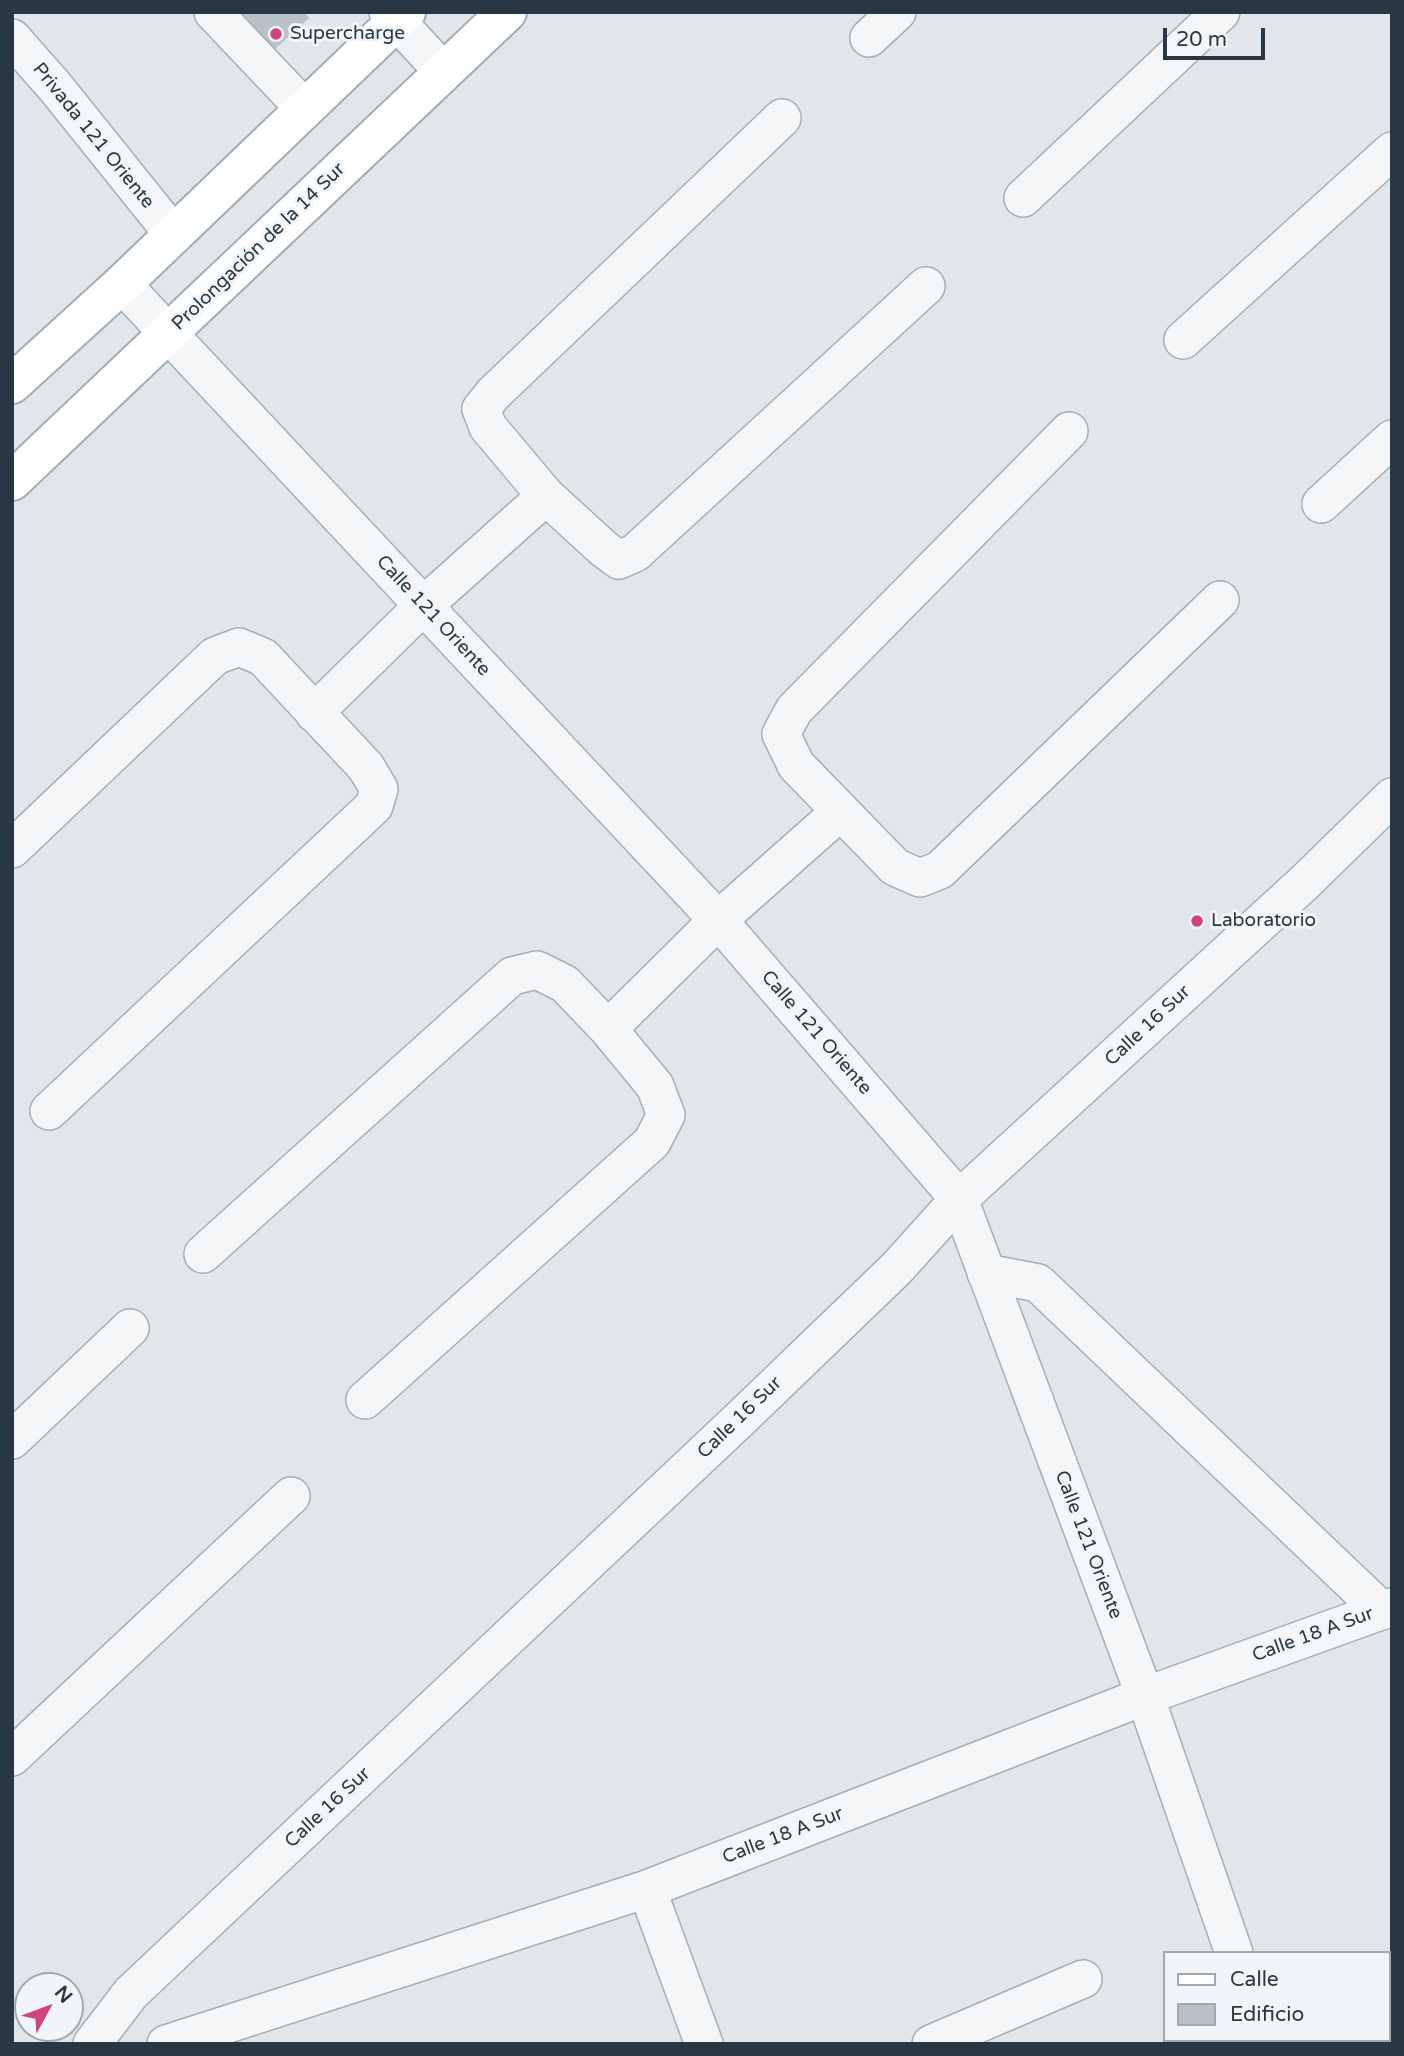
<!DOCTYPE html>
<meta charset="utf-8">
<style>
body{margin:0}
#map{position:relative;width:1404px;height:2056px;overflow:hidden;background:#e1e6ea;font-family:"Varela Round",sans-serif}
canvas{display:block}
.frame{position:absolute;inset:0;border:14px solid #293742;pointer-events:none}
.legend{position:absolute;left:1163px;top:1951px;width:228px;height:91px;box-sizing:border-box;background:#f1f5f7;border:2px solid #a1a9af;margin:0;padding:9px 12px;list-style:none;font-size:21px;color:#293742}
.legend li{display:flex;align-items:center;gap:14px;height:35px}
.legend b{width:35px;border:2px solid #a1a9af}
.north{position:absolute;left:14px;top:1972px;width:70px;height:70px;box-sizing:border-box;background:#f1f5f7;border:2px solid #a1a9af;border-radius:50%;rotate:49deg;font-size:19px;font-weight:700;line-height:28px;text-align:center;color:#293742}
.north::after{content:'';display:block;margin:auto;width:24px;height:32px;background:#d04576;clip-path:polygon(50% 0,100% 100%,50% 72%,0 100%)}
.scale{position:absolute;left:1163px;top:28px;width:102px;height:32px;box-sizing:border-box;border:4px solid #293742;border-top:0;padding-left:9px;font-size:21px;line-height:24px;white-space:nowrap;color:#293742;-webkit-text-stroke:5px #f1f5f7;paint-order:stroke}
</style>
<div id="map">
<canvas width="1404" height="2056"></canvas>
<div class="frame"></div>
<ul class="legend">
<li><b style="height:9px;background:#fff"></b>Calle</li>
<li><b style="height:19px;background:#b8c1c7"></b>Edificio</li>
</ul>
<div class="north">N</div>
<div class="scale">20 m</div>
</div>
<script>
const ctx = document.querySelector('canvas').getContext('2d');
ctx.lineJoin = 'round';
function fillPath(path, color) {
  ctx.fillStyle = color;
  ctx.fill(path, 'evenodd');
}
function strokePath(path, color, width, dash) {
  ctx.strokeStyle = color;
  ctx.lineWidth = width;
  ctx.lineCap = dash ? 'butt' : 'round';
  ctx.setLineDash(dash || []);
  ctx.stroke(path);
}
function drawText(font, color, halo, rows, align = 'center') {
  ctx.font = font + ' "Varela Round",sans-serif';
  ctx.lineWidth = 6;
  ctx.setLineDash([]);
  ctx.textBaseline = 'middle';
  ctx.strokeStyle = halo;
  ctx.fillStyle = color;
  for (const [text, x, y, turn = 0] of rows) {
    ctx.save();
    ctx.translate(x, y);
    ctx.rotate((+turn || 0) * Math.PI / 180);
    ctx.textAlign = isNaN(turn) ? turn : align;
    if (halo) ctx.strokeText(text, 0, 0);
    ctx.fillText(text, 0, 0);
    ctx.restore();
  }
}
fillPath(new Path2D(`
 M241,12H304L309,18L274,50Z`), '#b8c1c7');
const minor = new Path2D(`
 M213,12L305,109
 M388,12L443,71
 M12,38L56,88L174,235
 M869,38L897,12
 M782,118L493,394L481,409L488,427L546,496L604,549L619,560L635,553L926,286
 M1023,198L1221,12
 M122,284L718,920L959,1199L1145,1696L1234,1953
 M1183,340L1392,151
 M1069,431L794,710L781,734L796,765L895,867L920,878L940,870L1220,600
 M1321,504L1392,439
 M314,713L423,606L546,496
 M12,849L215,656L239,647L263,657L366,767L379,789L374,806L49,1111
 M608,1029L718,920L841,811
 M203,1254L512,976L537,970L565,984L608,1029L655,1086L666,1115L652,1142L365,1400
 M986,1273L1038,1283L1382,1611
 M12,1440L130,1328
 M12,1757L291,1496
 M647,1889L704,2044
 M1265,2040L1266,2044
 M92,2044L131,1993L739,1420L897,1268L959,1199L1305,882L1392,797
 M166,2044L647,1889L1145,1696L1392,1607
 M931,2044L1083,1979`);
const major = new Path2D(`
 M12,384L122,284L406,12
 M12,481L507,12`);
strokePath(minor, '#a6aeb4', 40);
strokePath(major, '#a0adb6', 42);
strokePath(minor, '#f4f6f8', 37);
strokePath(major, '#fff', 38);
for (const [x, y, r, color] of [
 [276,34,7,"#d04576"],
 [1197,921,7,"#d04576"]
]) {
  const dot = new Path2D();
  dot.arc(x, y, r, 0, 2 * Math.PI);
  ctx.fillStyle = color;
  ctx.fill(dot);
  strokePath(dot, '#f1f5f7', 2.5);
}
drawText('19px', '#293742', '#f1f5f7', [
 ["Supercharge",290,34],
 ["Laboratorio",1211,921]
], 'left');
drawText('19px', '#293742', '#f1f5f7', [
 ["Privada 121 Oriente",93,136,51],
 ["Prolongación de la 14 Sur",259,247,-44],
 ["Calle 121 Oriente",433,616,47],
 ["Calle 16 Sur",1148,1026,-43],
 ["Calle 121 Oriente",816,1033,49],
 ["Calle 16 Sur",740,1418,-44],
 ["Calle 121 Oriente",1088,1545,69],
 ["Calle 18 A Sur",1313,1635,-20],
 ["Calle 16 Sur",328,1808,-43],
 ["Calle 18 A Sur",783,1836,-21]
]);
</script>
